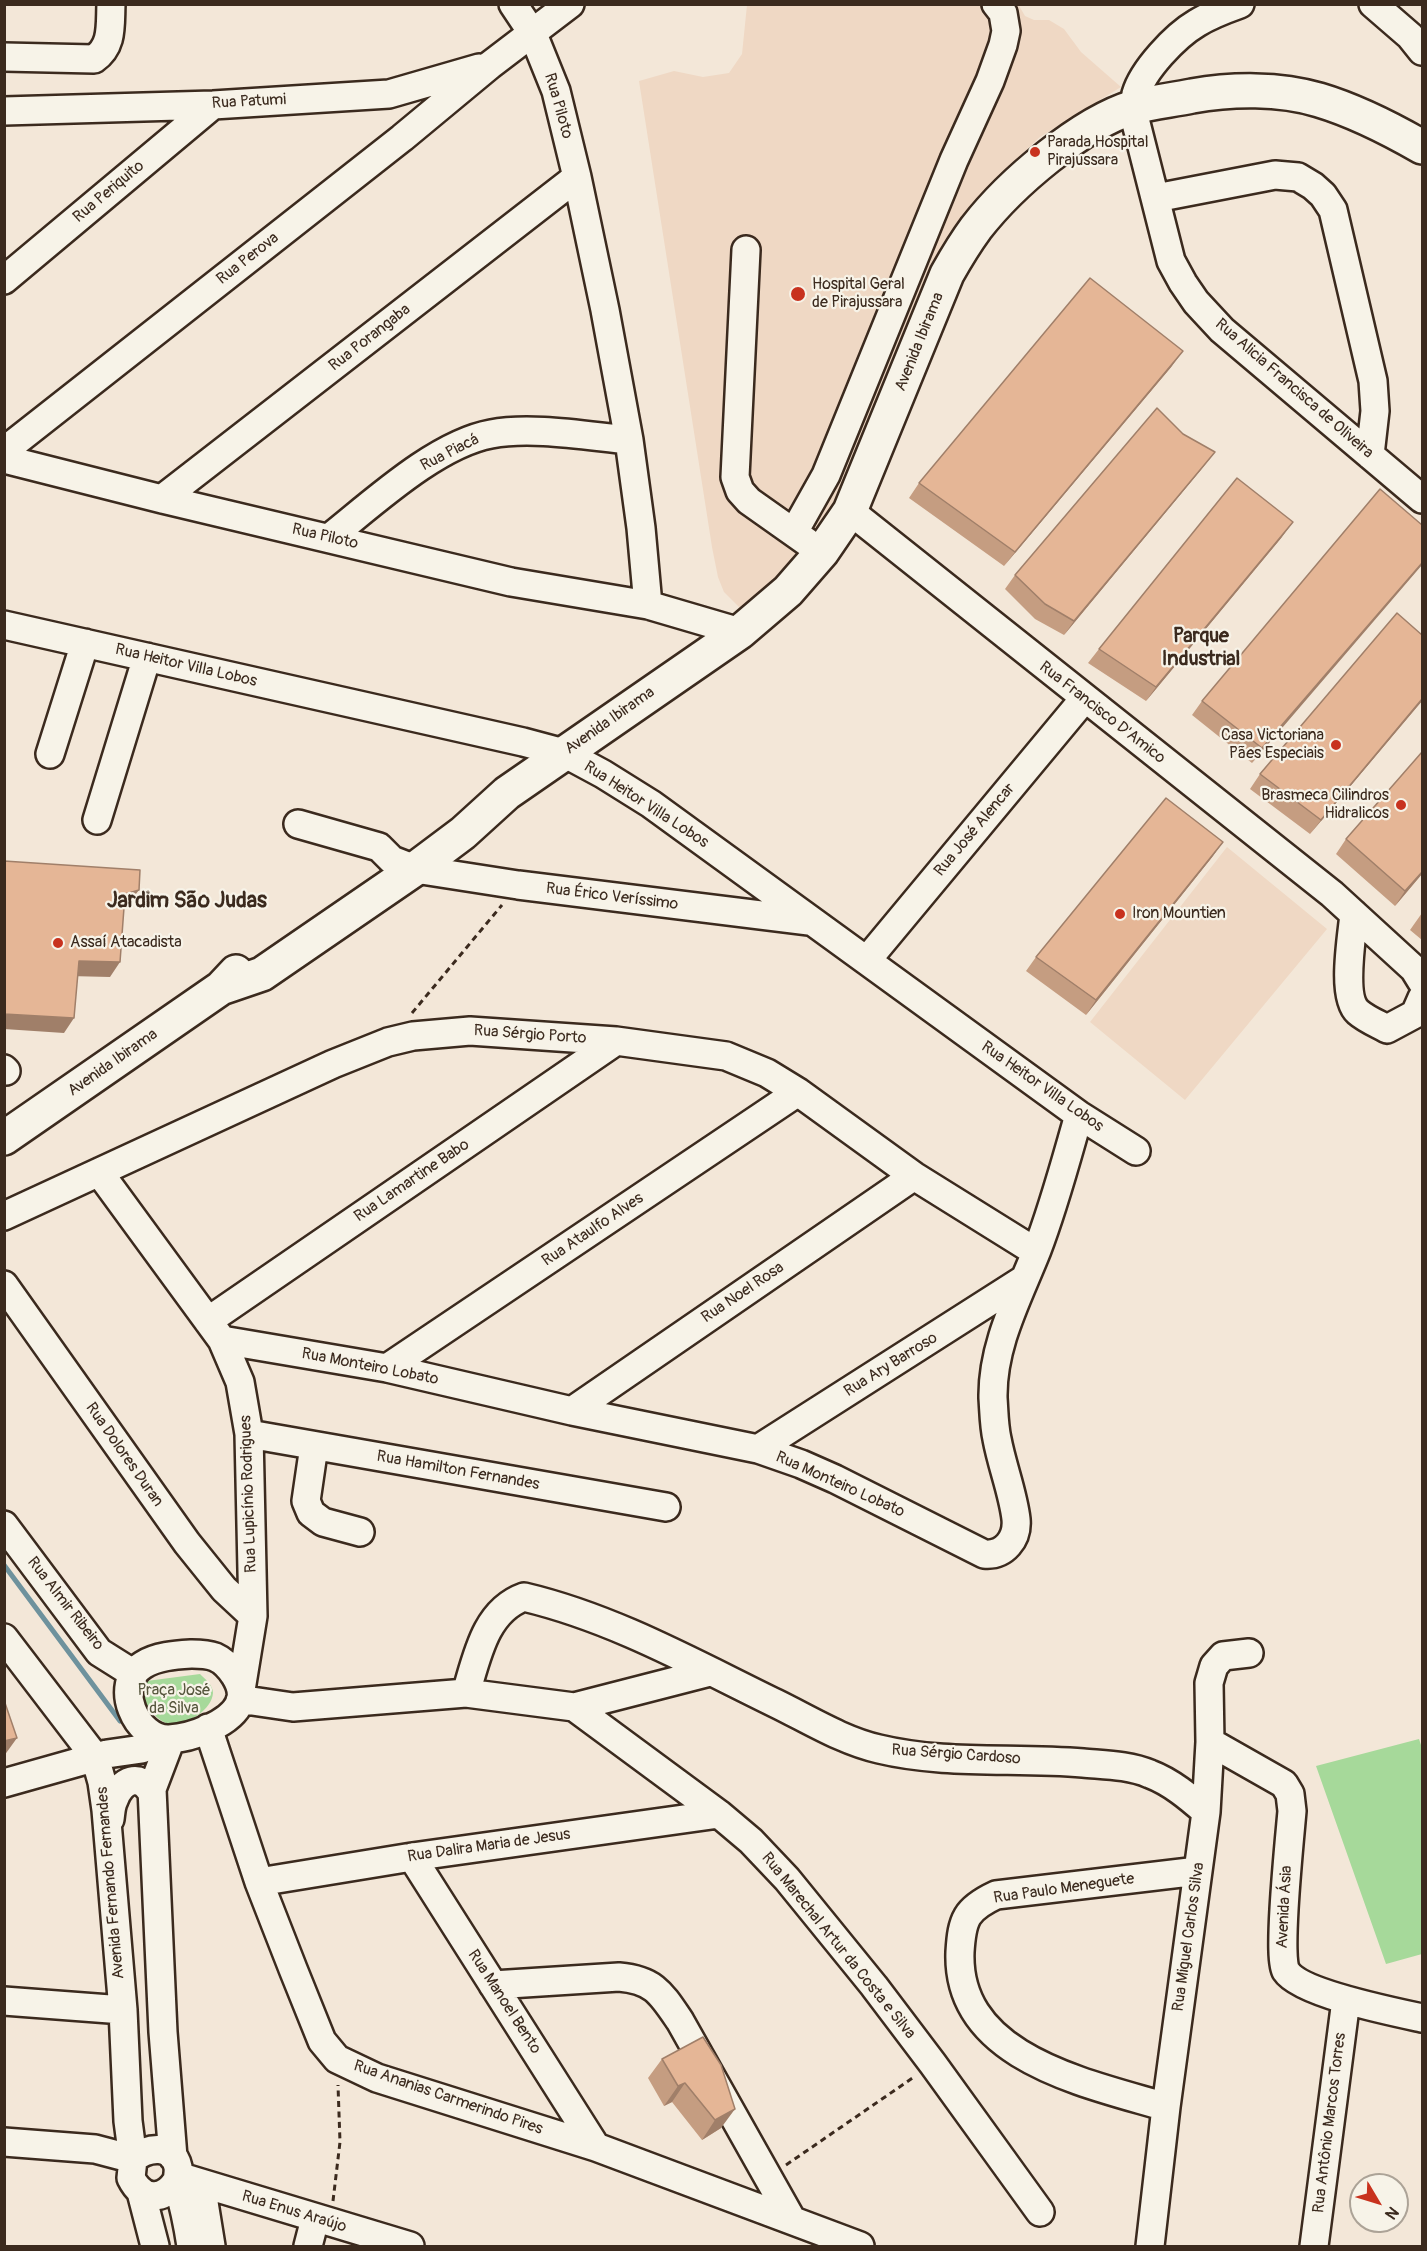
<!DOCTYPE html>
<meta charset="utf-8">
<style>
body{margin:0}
#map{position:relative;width:1427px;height:2251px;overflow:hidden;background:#f3e7d8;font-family:Pangolin,sans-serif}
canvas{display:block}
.frame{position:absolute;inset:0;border:6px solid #3b2a1e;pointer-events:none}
.north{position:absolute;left:1349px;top:2173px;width:60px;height:60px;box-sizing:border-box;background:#f7f3e8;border:2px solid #aca397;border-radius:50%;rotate:128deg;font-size:16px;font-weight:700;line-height:24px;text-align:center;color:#3b2a1e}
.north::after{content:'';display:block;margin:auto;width:21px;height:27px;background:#c8321e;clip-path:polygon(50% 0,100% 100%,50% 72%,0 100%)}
</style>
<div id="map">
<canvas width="1427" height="2251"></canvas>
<div class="frame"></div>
<div class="north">N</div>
</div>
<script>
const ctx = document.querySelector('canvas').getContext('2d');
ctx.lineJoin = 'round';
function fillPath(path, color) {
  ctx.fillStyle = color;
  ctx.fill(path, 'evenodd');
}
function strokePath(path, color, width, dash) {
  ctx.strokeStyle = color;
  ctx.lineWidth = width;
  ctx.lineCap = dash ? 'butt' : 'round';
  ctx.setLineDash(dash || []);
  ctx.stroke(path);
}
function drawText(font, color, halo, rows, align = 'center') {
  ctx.font = font + ' Pangolin,sans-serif';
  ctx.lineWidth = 4.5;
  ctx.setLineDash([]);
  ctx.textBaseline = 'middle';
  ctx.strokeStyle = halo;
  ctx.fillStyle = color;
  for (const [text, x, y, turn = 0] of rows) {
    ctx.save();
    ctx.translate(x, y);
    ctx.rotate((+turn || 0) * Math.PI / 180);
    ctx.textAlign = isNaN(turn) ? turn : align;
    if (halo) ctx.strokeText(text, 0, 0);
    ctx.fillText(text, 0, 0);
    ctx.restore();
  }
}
fillPath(new Path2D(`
 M1018,4L1025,16L1034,20H1049L1064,29L1081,52L1121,87L1040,137L990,184L966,216L847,494L790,569L750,606L740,608L724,592L718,577L712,547L639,81L674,71L703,77L729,73L742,54L747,5Z
 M1227,847L1327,929L1185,1100L1090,1022Z`), '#efd8c4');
fillPath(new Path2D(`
 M200,1674C205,1679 213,1685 213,1693C212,1710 187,1725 171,1724C158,1723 147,1706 139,1698V1682Z
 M1419,1739L1422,1748V1954L1386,1964L1316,1766Z`), '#a6d99a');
strokePath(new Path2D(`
 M4,1565L120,1721`), '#6e929d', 5);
const minor = new Path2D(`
 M513,4L533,34L556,91L577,177L605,310L629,440L641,528L648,605
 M1240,4C1226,9 1210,15 1197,23C1175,36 1143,70 1136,94C1134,104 1135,113 1136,123L1171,261L1183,283L1196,302L1222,330L1422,499
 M1373,4L1410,36L1422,51
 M4,57L94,59C113,46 110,26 111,4
 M4,111L213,105L389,94L479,68
 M1156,198L1275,175L1298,177L1313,186L1323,195L1333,210L1373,381L1375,411L1370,455
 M746,250L735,477L740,491L749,501L807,542
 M4,280L213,105
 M4,451L402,138L490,65L570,4
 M4,459L162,499L511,582L648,605L740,632
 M162,499L577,177
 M850,511L1332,894L1414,969L1422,982
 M794,532L826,475L954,160L990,81L1003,45L1006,31L1003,13L996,4
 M329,538C372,504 436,444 491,434C531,426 587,436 629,440
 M4,625L523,742L564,753L603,774L651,804L1079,1115L1136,1151
 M50,754L85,643
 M97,820L147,657
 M298,824L379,847L392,860L415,869L518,885L809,921
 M1354,914C1352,936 1341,997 1358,1012C1366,1019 1378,1024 1387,1029L1415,1014L1422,998
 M867,960L1084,699
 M4,1069L6,1071
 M99,1172L222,1340L240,1382L249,1434L253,1616L241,1690
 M4,1216L333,1064L388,1042L413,1036L470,1031L616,1041L726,1056L767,1073L798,1092L914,1176L1036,1252
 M4,1285L187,1543L224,1589L253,1616
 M208,1321L616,1041
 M222,1340L387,1368L572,1411L758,1449L801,1464L835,1479L984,1554C1004,1556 1018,1539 1016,1519C1013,1493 1002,1466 997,1439C994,1426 994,1412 993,1398C992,1345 1018,1298 1037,1250C1054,1206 1066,1160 1079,1115
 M387,1368L798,1092
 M572,1411L914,1176
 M249,1434L666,1507
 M314,1446L306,1501L311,1513L323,1522L360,1532
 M758,1449L1023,1280
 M4,1525L99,1652L134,1674
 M4,1638L95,1757L102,1782L106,1810L123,2010L128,2121L133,2159L95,2149L4,2142
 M192,1654C200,1654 207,1654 215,1657C229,1663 246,1686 240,1702C231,1724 191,1738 169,1739C136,1740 112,1684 143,1665C157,1656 176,1655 192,1654Z
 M466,1693C477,1657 485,1611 524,1597C613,1618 693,1663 775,1703C808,1719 843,1741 879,1749C945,1765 1015,1757 1083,1763C1105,1765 1129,1765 1150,1774C1171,1782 1189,1797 1206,1812
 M240,1701H252L293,1707L466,1693L574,1707L719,1814L751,1841L787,1879L874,1986L933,2064L1040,2212
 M574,1707L710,1672
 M208,1728L259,1882L293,1969L322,2041L337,2059L377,2078L596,2147L860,2246
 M171,1739L152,1789L163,2032L173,2157
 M1210,1742L1284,1784L1290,1794L1292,1811C1290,1835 1277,1958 1286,1971C1300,1993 1394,2012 1422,2018
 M4,1783L107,1754L142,1749L159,1738
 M110,1819C111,1812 111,1806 114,1800C121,1780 140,1772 152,1793
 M412,1857L596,2147
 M259,1882L412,1857L719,1814
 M493,1985L619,1977C654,1980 661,1993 680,2021L792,2220
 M4,2001L123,2010
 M1166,2107C1086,2083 956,2058 960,1952C962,1919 966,1909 996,1895L1198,1871
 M178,2176L410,2246
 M176,2182C162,2202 142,2200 131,2178L133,2159C147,2147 173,2143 178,2167C179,2174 176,2180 178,2186C184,2206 188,2226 191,2246
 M201,2184L211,2246
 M141,2192L155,2246
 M308,2246L315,2219
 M1150,2246L1166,2107L1206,1812L1210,1742L1209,1683L1214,1666L1223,1656L1249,1653
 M1314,2246L1346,2000`);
const major = new Path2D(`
 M221,988L262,974L415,869L463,833L507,793L740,632L788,591L822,552L850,511L947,274C956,258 965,243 976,228C1010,184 1081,123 1134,107C1152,102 1173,100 1192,96C1232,89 1279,88 1319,100C1356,111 1389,128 1422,147
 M4,1138L221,988L236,972`);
strokePath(minor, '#3b2a1e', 32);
strokePath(major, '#3b2a1e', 38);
strokePath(new Path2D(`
 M412,1013L502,905
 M786,2165L914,2077
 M333,2201L340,2142L338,2085`), '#3b2a1e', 3, [6, 4.5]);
strokePath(minor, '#f7f3e8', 27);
strokePath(major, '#f7f3e8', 33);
fillPath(new Path2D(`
 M1172,366L1004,566L909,498L919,483Z
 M1204,466L1064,635L1035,619L1005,589L1015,575Z
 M1422,525L1252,763L1192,715L1202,701Z
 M1282,537L1146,701L1088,663L1099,649Z
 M1422,701L1310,834L1250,789L1260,774Z
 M1346,839L1422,874L1395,906L1336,854Z
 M1213,856L1086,1015L1026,971L1036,957Z
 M1422,913V940L1410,930Z
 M703,2037L721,2128L702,2140L672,2102L664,2106L648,2078L662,2059Z`), '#c59d81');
fillPath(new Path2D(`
 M1183,351L1172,366L1004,566L1015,552Z
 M1215,452L1204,466L1064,635L1074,621Z
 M1293,522L1282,537L1146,701L1156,687Z
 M1422,563V565L1252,763L1262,748Z
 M1422,699V701L1310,834L1321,820Z
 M1223,842L1213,856L1086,1015L1096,1000Z
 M1422,872V874L1395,906L1405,891Z
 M139,890L128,904L115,909L125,894Z
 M79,961L120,962L110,977L69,976Z
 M4,1014L74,1018L64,1033L4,1029Z
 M17,1738L4,1756V1741Z
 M685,2083L672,2102L664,2106L678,2086Z
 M735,2109L721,2128L702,2140L715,2120Z`), '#a07f69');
const building = new Path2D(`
 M1090,278L1183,351L1015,552L919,483Z
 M1157,408L1183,434L1215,452L1074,621L1045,604L1015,575Z
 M1237,478L1293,522L1156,687L1099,649Z
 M1380,489L1422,525V563L1262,748L1202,701Z
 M1397,613L1422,635V699L1321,820L1260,774Z
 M1422,752V872L1405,891L1346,839Z
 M1166,798L1223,842L1096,1000L1036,957Z
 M4,861L140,870L139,890L125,894L120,962L79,961L74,1018L4,1014Z
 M4,1700L17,1738L4,1741Z
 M703,2037L721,2065L735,2109L715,2120L685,2083L678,2086L662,2059Z`);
fillPath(building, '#e5b696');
strokePath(building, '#a07f69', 1.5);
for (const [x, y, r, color] of [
 [1035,152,6,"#c8321e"],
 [798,294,8,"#c8321e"],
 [1336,745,6,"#c8321e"],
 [1401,805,6,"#c8321e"],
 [1120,914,6,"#c8321e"],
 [58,943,6,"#c8321e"]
]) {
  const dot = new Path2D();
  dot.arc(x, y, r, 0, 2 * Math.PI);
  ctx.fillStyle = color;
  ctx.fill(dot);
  strokePath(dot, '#f7f3e8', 2);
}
drawText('16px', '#3b2a1e', '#f7f3e8', [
 ["Rua Patumi",249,102,-3],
 ["Rua Piloto",558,106,74],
 ["Rua Periquito",109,192,-40],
 ["Rua Perova",248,259,-38],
 ["Rua Porangaba",370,338,-38],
 ["Avenida Ibirama",920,342,-68],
 ["Rua Alicia Francisca de Oliveira",1294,389,41],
 ["Rua Piacá",450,453,-27],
 ["Rua Piloto",325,537,13],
 ["Rua Heitor Villa Lobos",186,666,13],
 ["Rua Francisco D'Amico",1102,713,38],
 ["Avenida Ibirama",610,721,-35],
 ["Rua Heitor Villa Lobos",646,805,33],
 ["Rua José Alencar",975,830,-50],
 ["Rua Érico Veríssimo",612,897,7],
 ["Rua Sérgio Porto",530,1035,4],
 ["Avenida Ibirama",113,1063,-35],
 ["Rua Heitor Villa Lobos",1042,1087,35],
 ["Rua Lamartine Babo",412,1181,-34],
 ["Rua Ataulfo Alves",593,1230,-34],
 ["Rua Noel Rosa",743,1293,-34],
 ["Rua Ary Barroso",891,1365,-32],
 ["Rua Monteiro Lobato",370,1367,11],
 ["Rua Dolores Duran",124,1455,55],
 ["Rua Hamilton Fernandes",458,1471,10],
 ["Rua Monteiro Lobato",840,1485,24],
 ["Rua Lupicínio Rodrigues",249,1494,-92],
 ["Rua Almir Ribeiro",65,1604,52],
 ["Rua Sérgio Cardoso",956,1755,4],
 ["Rua Dalira Maria de Jesus",489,1846,-8],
 ["Avenida Fernando Fernandes",111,1883,-95],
 ["Rua Paulo Meneguete",1064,1889,-8],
 ["Avenida Ásia",1285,1907,-87],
 ["Rua Miguel Carlos Silva",1189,1937,-82],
 ["Rua Marechal Artur da Costa e Silva",838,1946,51],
 ["Rua Manoel Bento",504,2002,57],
 ["Rua Ananias Carmerindo Pires",448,2098,19],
 ["Rua Antônio Marcos Torres",1330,2123,-83],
 ["Rua Enus Araújo",294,2212,17]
]);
drawText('16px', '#3b2a1e', '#f7f3e8', [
 ["Parada Hospital",1047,143],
 ["Pirajussara",1047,161],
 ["Hospital Geral",812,285],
 ["de Pirajussara",812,303],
 ["Casa Victoriana",1324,736,"right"],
 ["Pães Especiais",1324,754,"right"],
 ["Brasmeca Cilindros",1389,796,"right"],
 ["Hidralicos",1389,814,"right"],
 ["Iron Mountien",1132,914],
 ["Assaí Atacadista",70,943]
], 'left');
drawText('16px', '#56563d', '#f7f3e8', [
 ["Praça José",174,1691],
 ["da Silva",174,1709]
]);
drawText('bold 20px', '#3b2a1e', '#f7f3e8', [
 ["Parque",1201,637],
 ["Industrial",1201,660]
]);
drawText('bold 22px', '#3b2a1e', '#f7f3e8', [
 ["Jardim São Judas",187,901]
]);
</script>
